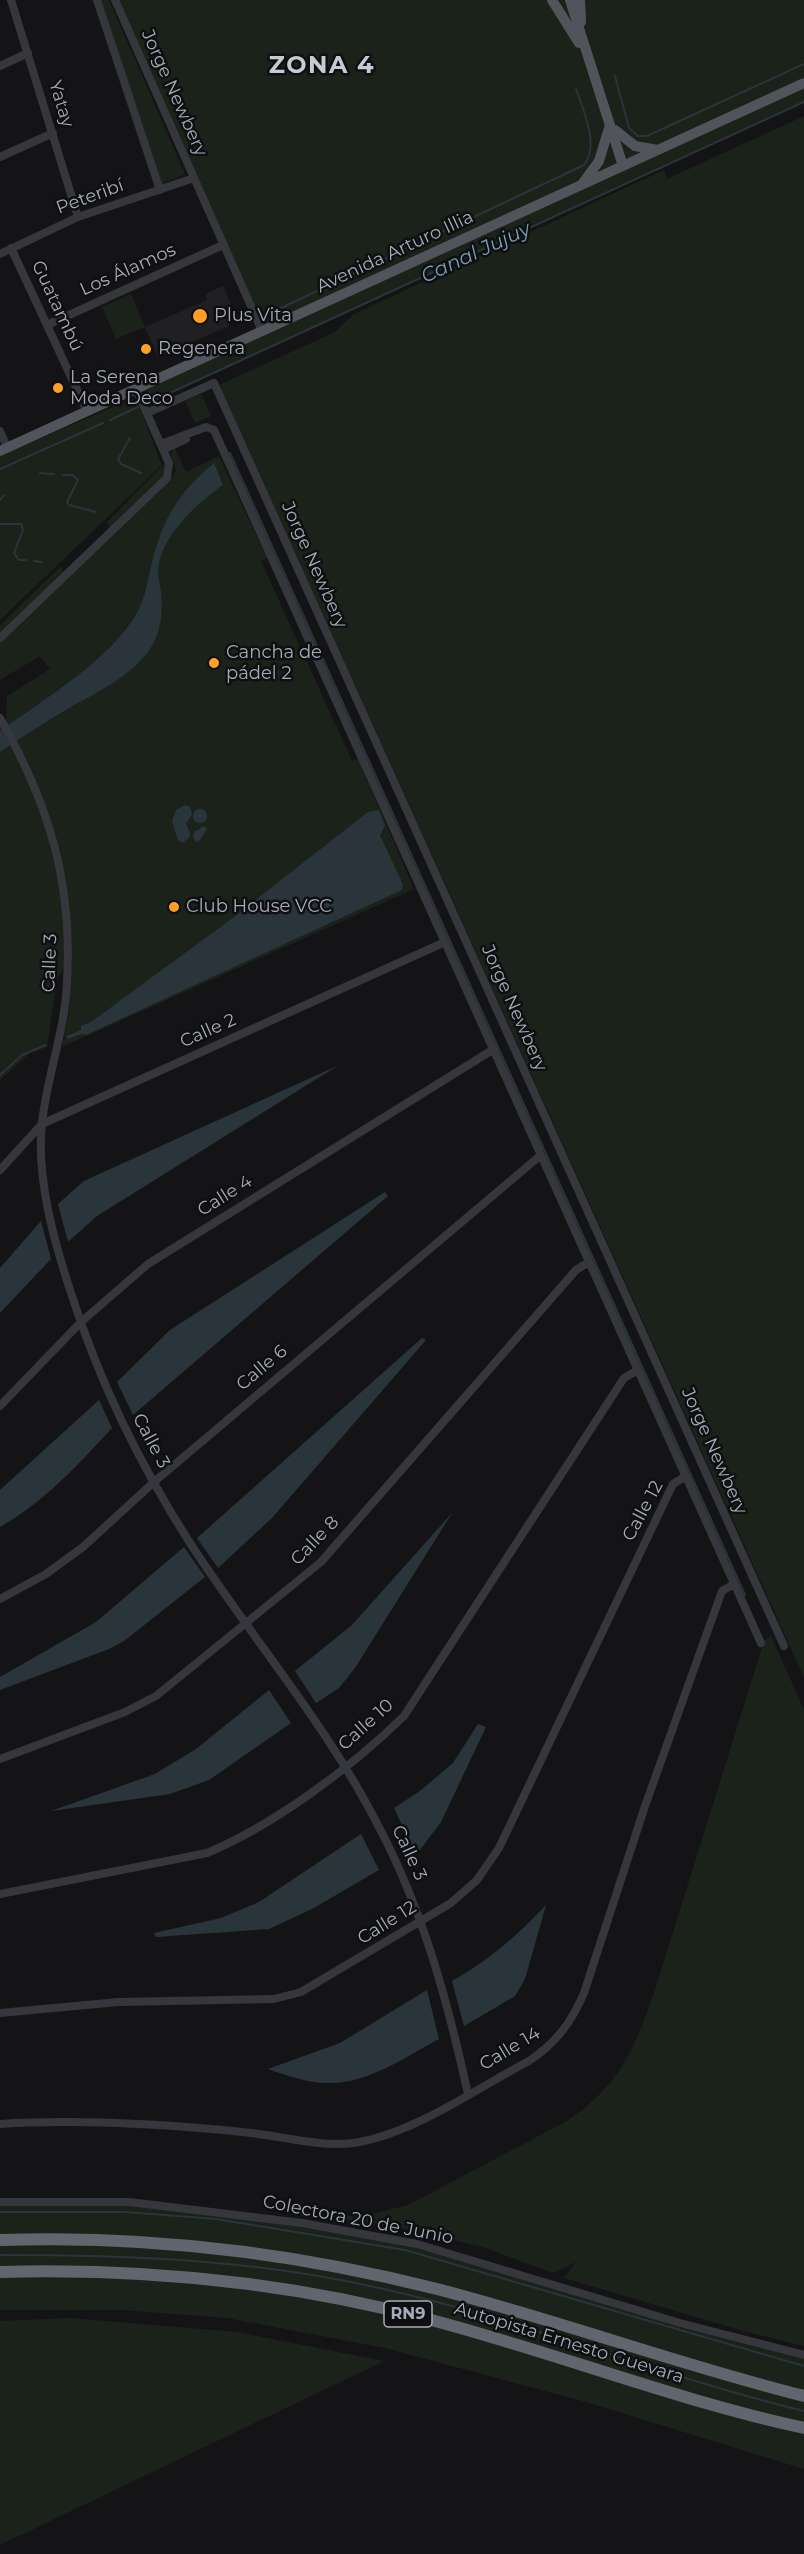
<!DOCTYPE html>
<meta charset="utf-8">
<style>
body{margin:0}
canvas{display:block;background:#141416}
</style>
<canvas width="804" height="2554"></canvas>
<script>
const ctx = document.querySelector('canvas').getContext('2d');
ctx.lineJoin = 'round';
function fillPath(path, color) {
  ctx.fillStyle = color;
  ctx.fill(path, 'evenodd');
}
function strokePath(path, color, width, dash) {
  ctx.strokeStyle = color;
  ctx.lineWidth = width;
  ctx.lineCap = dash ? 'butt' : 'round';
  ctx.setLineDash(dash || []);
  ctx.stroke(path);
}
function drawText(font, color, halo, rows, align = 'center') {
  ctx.font = font + ' Montserrat,sans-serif';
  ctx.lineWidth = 5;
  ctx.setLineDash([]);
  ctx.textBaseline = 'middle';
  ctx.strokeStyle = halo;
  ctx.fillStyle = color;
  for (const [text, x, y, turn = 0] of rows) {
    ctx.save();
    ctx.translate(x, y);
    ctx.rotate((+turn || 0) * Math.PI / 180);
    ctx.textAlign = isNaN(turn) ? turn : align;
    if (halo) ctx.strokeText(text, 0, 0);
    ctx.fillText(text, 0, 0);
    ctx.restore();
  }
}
fillPath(new Path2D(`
 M223,286L232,307L229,326L158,357L145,327L207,300L205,294Z`), '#202023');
fillPath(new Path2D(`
 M100,0H109L185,174L160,185Z
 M115,0H804V102L148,403L136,389L262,332Z
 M804,116V1677L219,385L335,332L354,314L664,170L667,179Z
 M131,294L145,327L116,339L102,307Z
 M201,394L211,416L195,423L185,401Z
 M129,400L138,404L162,465L0,620V456Z
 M175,448L186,472L219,456L267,558L261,561L352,761L358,759L414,889L62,1047L63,1040L67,1038L64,1037L70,1005L72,957L57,978L47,1047L30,1053L0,1080V725L6,721L7,696L50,669L40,656L0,680V642L172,477L176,471L171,454Z
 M165,463L163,477L110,529L107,522Z
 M61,566L64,573L0,635V625Z
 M771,1636L804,1710V2346L740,2330L564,2278L576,2262L553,2273L483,2247L409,2230L331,2217L368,2215L408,2205L567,2121C619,2085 632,2054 653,1996L764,1641Z
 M0,2202H129L417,2244L804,2355V2469L586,2402L385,2348L227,2318L121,2310H0Z
 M70,2318L237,2332L384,2361L0,2545V2321Z`), '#1a221a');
fillPath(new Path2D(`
 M214,463L223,485C196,504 158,538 158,574C158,580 161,586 161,592C163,612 161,633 150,649C129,678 99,691 69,708C46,722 23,736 0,752V731C43,700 112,659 138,611C146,595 148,579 152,562C164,517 178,493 214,463Z
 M185,805L190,807L192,814L186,824L190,833L189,838L182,843L178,840L172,821L176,810Z
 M193 816a7 7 0 1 1 14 0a7 7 0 1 1-14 0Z
 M379,810L385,826L380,835L403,885L402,890L86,1035L82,1034L67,1039V1036L81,1030V1026L91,1022L230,920L368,812Z
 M204,826L207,829L200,840L196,842L193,837L194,832Z
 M339,1065L97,1216L68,1242L58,1204L84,1181Z
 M385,1192L388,1196L133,1415L117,1382L170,1330Z
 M41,1221L51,1259L0,1313V1268Z
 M422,1338L426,1340L272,1518L218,1568L197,1538Z
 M99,1400L112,1428C79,1464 43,1503 0,1527V1490Z
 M452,1513L355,1668L339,1688L316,1703L295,1671L352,1625Z
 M184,1547L205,1577L124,1641L109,1649L0,1690V1677L96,1622Z
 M269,1690L291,1723L209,1780L170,1794L51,1811L155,1774L196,1749Z
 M478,1724L486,1727L441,1822L416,1855L394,1808L420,1791L453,1763Z
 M361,1834L379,1870L312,1909L269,1929L156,1937L154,1933L221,1918L259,1902Z
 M546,1905L525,1979L515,1996L464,2026L452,1981C489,1960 517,1936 546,1905Z
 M427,1990L439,2039C407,2056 369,2083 331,2083C310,2084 288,2076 268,2069L340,2043Z`), '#29353b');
strokePath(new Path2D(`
 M615,76L629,128L638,136H647L804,64
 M273,308H281L584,165C600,143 583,112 576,88
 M148,403L804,102
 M110,420L138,407
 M130,438L118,459L121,464L141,473
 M230,453L745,1595
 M0,469L103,423
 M40,473L54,474
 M63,475H73L78,480L67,502L69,505L96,512
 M0,500L4,495
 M0,524H21L23,530L14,553L19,560H26
 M34,561L42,562
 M0,1075L22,1055L46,1045
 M0,2212H125L216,2219L405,2250L804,2366
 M0,2255C122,2255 245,2259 365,2285C514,2316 656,2375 804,2411`), '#29353b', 2);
strokePath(new Path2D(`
 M11,0L78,217
 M97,0L160,190
 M115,0L262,331
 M0,66L28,53
 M0,157L53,133
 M11,248L87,411
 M0,254L78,217L194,178
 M47,325L223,245
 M147,413L214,383L784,1646
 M0,431L7,447
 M161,444L206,427L214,430L761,1643
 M163,450L186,439
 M0,638L167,478L169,463L136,389
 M0,718C49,804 73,883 67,983C65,1030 47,1076 42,1123C36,1178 54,1241 71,1293C99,1381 140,1465 190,1543C253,1640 329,1727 381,1831C424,1914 448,2003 468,2094
 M0,1170L42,1124L445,942
 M0,1406L81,1322L148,1264L494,1049
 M0,1599L46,1574L83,1547L154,1482L541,1155
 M0,1759L125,1712L156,1696L321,1562L576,1270L589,1262
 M0,1894L207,1853C274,1825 352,1767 404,1716L624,1378L638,1370
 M0,2013L118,2002L274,1999L301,1992L451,1903L477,1880L499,1848L673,1484L686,1476
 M0,2124C80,2119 162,2124 242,2132C280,2135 322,2149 360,2142C418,2131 477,2088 529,2061C556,2043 571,2023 584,1993L645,1806L722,1591L734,1584
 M0,2202H129L302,2223L417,2244L680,2323L804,2355`), '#35373c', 8);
strokePath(new Path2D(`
 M552,0L579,43
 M570,0L623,166
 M580,0L581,22
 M615,130L635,146L658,150
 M583,183L599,161L610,125
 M0,451L804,83`), '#51545b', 10);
strokePath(new Path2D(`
 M0,2240C146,2235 296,2253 437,2289C561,2321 680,2365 804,2396
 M0,2272C146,2268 294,2283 435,2321C559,2354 679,2401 804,2428`), '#61656d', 12);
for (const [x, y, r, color] of [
 [200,316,8,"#ffa024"],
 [146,349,6,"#ffa024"],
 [58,388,6,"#ffa024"],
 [214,663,6,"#ffa024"],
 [174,907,6,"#ffa024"]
]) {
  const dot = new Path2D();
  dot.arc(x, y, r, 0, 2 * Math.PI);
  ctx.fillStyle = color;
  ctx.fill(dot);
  strokePath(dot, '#0f0f11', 2);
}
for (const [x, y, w] of [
 [408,2314,48]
]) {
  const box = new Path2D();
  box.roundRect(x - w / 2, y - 13, w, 26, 4.5);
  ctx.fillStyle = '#0f0f11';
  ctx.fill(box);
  strokePath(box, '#a5acb8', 1.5);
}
drawText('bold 16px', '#a5acb8', null, [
 ["RN9",408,2314]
]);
drawText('18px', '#a5acb8', '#0f0f11', [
 ["Jorge Newbery",174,93,66],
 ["Yatay",61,104,73],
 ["Peteribí",90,197,-20],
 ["Avenida Arturo Illia",395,252,-25],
 ["Los Álamos",128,270,-24],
 ["Guatambú",57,306,65],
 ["Jorge Newbery",314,565,66],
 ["Calle 3",50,963,-88],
 ["Jorge Newbery",514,1008,66],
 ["Calle 2",208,1031,-24],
 ["Calle 4",225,1196,-32],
 ["Calle 6",262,1368,-40],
 ["Calle 3",151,1441,62],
 ["Jorge Newbery",714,1451,66],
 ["Calle 12",643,1511,-62],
 ["Calle 8",315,1541,-46],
 ["Calle 10",366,1725,-42],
 ["Calle 3",409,1853,65],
 ["Calle 12",387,1923,-32],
 ["Calle 14",510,2049,-31],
 ["Colectora 20 de Junio",358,2220,11],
 ["Autopista Ernesto Guevara",569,2343,17]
]);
drawText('18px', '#a5acb8', '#0f0f11', [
 ["Plus Vita",214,316],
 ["Regenera",158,349],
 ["La Serena",70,378],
 ["Moda Deco",70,399],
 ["Cancha de",226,653],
 ["pádel 2",226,674],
 ["Club House VCC",186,907]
], 'left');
drawText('italic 20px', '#799fb5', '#0f0f11', [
 ["Canal Jujuy",476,253,-25]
]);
ctx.letterSpacing = '1.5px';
drawText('bold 24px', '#c6cbd3', '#0f0f11', [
 ["ZONA 4",322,66]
]);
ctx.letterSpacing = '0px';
</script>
